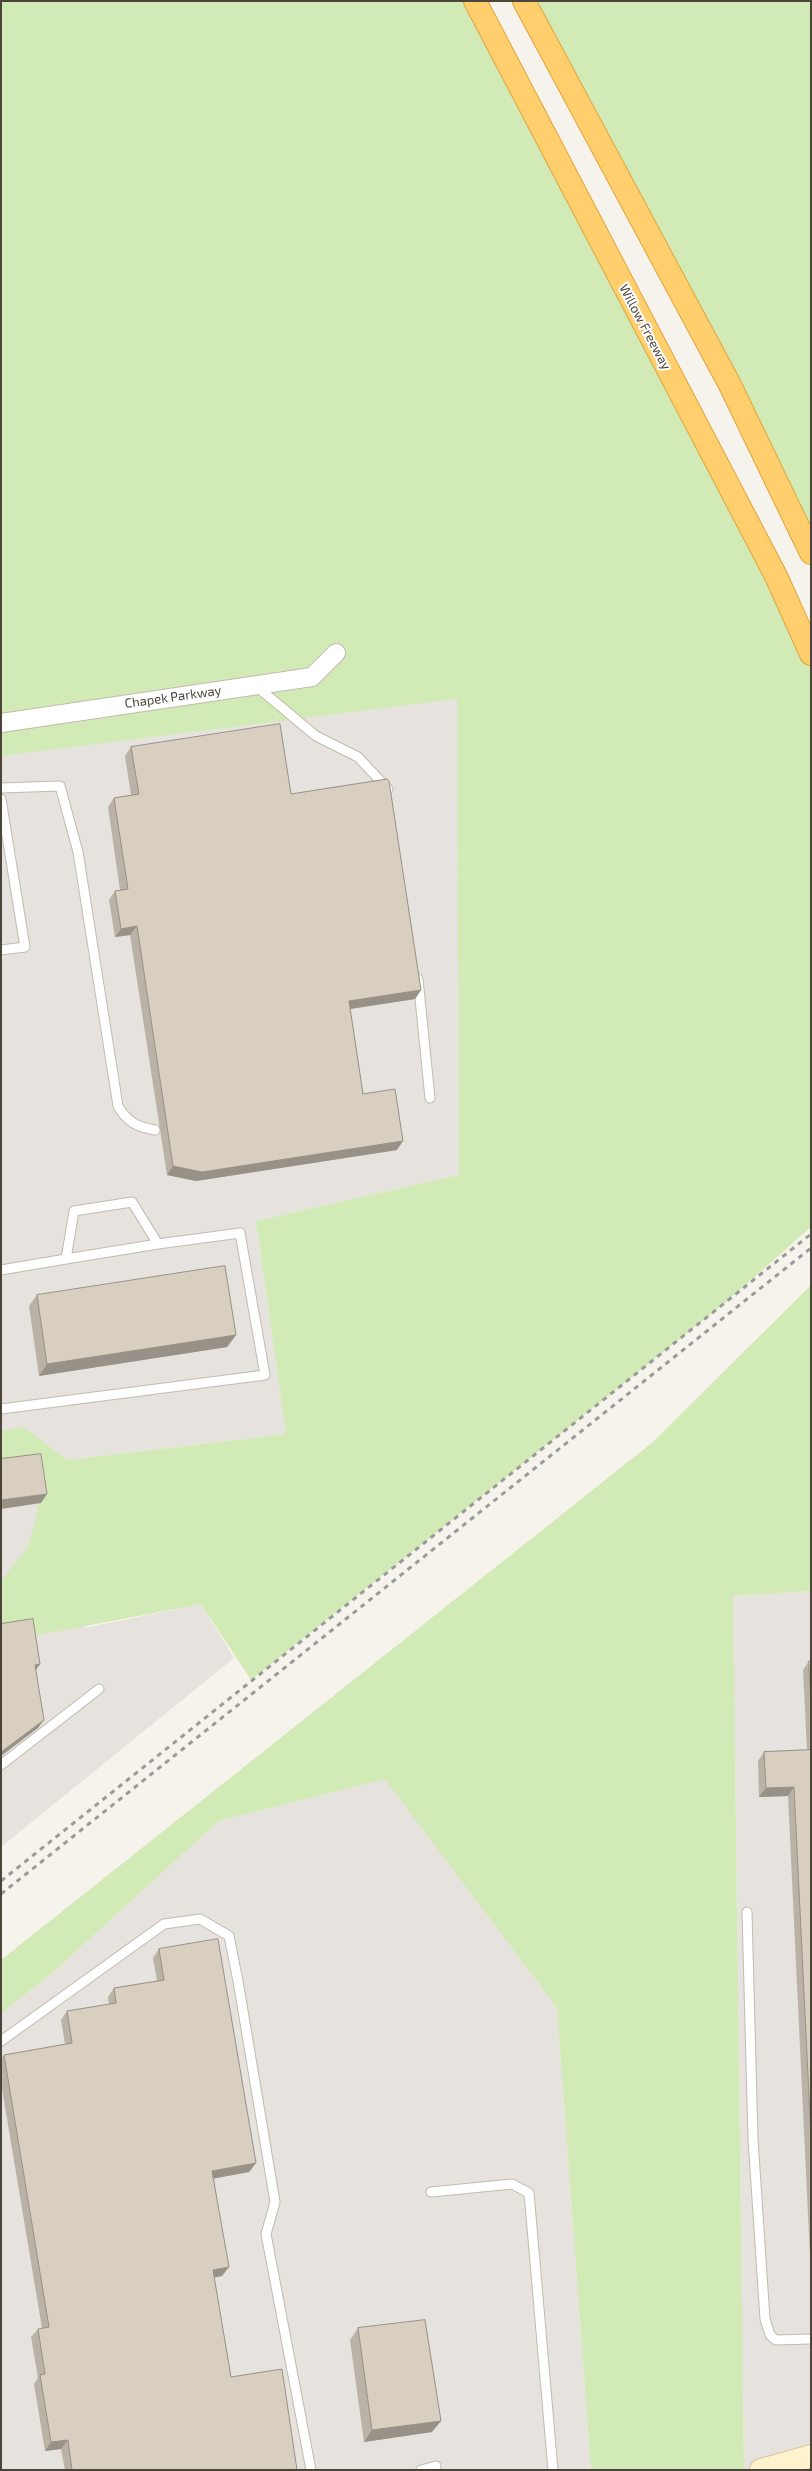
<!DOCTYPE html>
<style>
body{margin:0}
#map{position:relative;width:812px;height:2471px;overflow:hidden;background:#f6f3ec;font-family:"Exo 2",sans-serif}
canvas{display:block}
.frame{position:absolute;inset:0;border:2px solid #4b4439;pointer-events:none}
</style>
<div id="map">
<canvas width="812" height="2471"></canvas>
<div class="frame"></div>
</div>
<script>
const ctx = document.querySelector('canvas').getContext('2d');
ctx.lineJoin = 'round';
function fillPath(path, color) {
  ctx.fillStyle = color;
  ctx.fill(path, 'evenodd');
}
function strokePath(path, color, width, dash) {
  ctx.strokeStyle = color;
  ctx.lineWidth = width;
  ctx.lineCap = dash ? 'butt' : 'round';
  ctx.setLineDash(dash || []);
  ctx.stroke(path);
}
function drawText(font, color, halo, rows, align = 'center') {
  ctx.font = font + ' "Exo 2",sans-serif';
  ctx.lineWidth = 4;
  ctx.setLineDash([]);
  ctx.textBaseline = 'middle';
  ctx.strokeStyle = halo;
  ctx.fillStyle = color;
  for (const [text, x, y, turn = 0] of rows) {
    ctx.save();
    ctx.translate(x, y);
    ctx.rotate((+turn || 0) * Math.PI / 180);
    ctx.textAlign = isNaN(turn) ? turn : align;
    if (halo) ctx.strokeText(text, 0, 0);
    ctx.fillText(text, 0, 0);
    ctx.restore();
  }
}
fillPath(new Path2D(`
 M457,699L459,1175L256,1221L286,1434L66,1460L84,1628L201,1604L234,1658L1,1847V755Z
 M811,1591V2470H744L733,1596Z
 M385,1778L557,2008L591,2470H1V2014L52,1973L219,1821Z`), '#e6e2dd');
fillPath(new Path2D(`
 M1,1H475L811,654V1227L726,1302L251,1680L201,1604L28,1637L1,1632V1581L28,1547L38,1511L35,1472L1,1469V1431L24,1427L67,1460L286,1434L256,1221L459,1175L457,699L1,756Z
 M524,1H811V553Z
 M811,1285V1591L733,1596L744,2470H591L557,2008L385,1779L219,1821L52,1973L1,2014V1960L653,1442Z`), '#d2eab5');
const lane = new Path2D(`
 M256,686L316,736L358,757L388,789
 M1,788L60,786L78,852L118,1106C127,1122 137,1127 155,1130
 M1,799L25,947L1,950
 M418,979L430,1098
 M66,1259L158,1244
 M1,1270L66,1259L74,1211L132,1202L158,1244L240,1233L265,1375L1,1409
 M1,1765L99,1689
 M747,1912L753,2139L765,2319L770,2335L776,2340L811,2339
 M1,2041L164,1924L200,1919L229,1936L238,1981L275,2202L266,2234L311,2470
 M431,2192L512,2184L529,2193L553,2470
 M421,2470L436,2466`);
const street = new Path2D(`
 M1,723L312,677L336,653`);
const secondary = new Path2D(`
 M761,2470L811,2456`);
const highway = new Path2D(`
 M475,1L776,576L811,654
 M524,1L730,385L811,553`);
strokePath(lane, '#c2bbae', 11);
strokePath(street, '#c2bbae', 20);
strokePath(secondary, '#d6c79b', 24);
strokePath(highway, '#e0a43c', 24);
strokePath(lane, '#fff', 9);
strokePath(street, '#fff', 18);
strokePath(secondary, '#fff3cd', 22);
strokePath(highway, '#ffcf6e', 22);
strokePath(new Path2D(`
 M1,1881L811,1234
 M1,1894L811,1248`), '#9a9a9a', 3, [5, 5]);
fillPath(new Path2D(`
 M131,747L291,794L421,990L415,999L350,1009L363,1094L397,1150L196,1181L167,1175L130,935L115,937L109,900L115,891L120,890L108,807L114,798L131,795L125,756Z
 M37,1295L236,1335L227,1347L39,1376L29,1306Z
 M809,1661H811V2278L788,1796L759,1797L758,1761L764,1752L807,1750L803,1670Z
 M159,1949L256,2163L249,2172L214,2178L222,2276L214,2277L231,2377L297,2470H65L61,2449L45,2451L34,2384L38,2378L31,2337L38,2329L42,2328L1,2083V2059L4,2055L65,2044L61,2020L67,2011L109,2005L108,1997L114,1988L157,1981L153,1958Z
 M358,2328L432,2432L364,2442L350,2340Z`), '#bab2a6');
fillPath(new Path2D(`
 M137,926L130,935L115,937L121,929Z
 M421,990L415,999L343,1010L349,1001Z
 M403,1141L397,1150L196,1181L167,1175L173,1166Z
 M236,1335L227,1347L39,1376L47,1364Z
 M47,1494L41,1503L1,1509V1500Z
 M40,1664L34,1673L35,1665Z
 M44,1720L38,1728L1,1756V1752Z
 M794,1787L788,1796L759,1797L766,1788Z
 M256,2163L249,2172L206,2180L212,2171Z
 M229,2267L222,2276L207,2279L213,2270Z
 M441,2421L432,2432L364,2442L372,2430Z
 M68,2440L61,2449L45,2451L51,2442Z`), '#979187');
const building = new Path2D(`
 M280,724L291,794L387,779L389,781L421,990L349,1001L363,1094L395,1089L403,1141L202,1172L173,1166L137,926L121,929L115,891L128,889L114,798L139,794L131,747Z
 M225,1266L236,1335L47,1364L37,1295Z
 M41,1454L47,1494L1,1500V1459Z
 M33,1619L40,1664L35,1665L44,1720L1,1752V1624Z
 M809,1661H811V1702Z
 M811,1750V2137L794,1787L766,1788L764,1752Z
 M218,1939L256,2163L212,2171L229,2267L213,2270L231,2377L282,2369L297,2470H72L68,2440L51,2442L40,2375L45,2374L38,2329L49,2327L4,2055L72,2043L67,2011L116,2003L114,1988L164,1980L159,1949Z
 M425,2320L441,2421L372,2430L358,2328Z`);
fillPath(building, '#d8cfc1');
strokePath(building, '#979187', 1);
drawText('13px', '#4b4439', '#fff', [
 ["Willow Freeway",645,327,62],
 ["Chapek Parkway",173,697,-8]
]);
</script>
